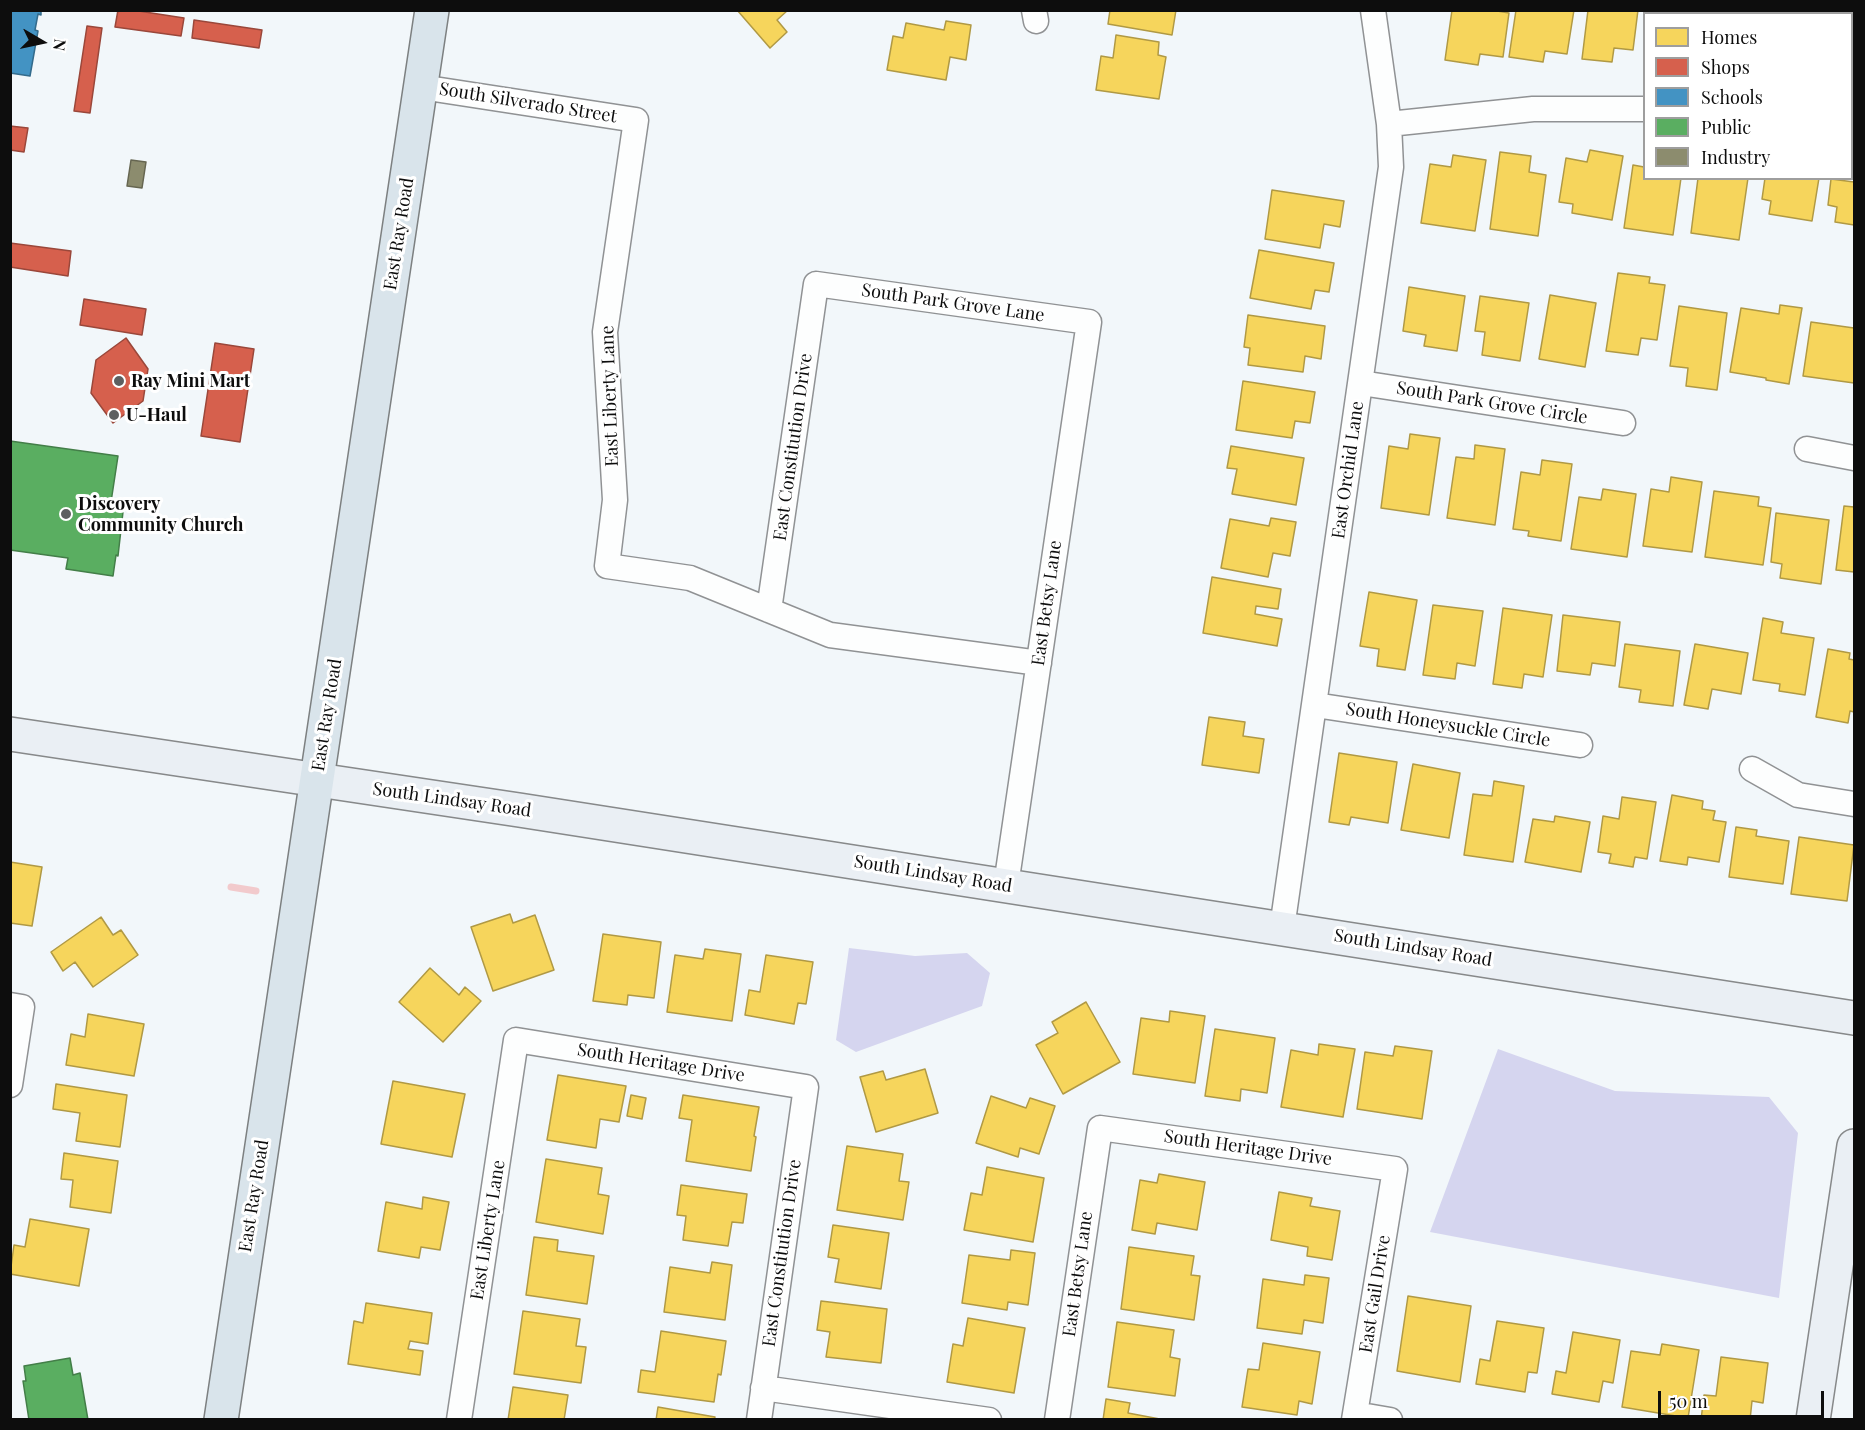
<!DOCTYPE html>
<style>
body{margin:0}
#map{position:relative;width:1865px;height:1430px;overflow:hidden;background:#f2f7fa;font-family:"Playfair Display",serif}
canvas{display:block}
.frame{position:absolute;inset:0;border:12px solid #0d0d0d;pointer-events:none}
.legend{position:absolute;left:1643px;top:12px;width:210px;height:168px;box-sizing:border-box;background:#fff;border:2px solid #9e9e9e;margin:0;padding:8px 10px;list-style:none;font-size:18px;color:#0d0d0d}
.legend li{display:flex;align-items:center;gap:12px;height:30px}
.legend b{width:30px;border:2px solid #9e9e9e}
.north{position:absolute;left:12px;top:12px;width:60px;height:60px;-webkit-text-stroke:4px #fff;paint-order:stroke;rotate:99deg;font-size:16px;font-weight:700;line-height:24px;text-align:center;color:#0d0d0d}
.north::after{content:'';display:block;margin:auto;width:21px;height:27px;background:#0d0d0d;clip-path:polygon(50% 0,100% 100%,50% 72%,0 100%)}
.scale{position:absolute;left:1658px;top:1391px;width:166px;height:27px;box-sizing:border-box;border:3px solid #0d0d0d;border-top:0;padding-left:8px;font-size:18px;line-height:21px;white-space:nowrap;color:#0d0d0d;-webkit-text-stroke:4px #fff;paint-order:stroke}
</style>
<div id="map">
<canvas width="1865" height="1430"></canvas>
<div class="frame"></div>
<ul class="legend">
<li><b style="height:16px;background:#f6d55c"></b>Homes</li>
<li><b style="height:16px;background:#d6604d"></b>Shops</li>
<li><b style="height:16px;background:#4393c3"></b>Schools</li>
<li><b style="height:16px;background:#5aae61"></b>Public</li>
<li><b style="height:16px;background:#8c8c6e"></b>Industry</li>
</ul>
<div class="north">N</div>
<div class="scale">50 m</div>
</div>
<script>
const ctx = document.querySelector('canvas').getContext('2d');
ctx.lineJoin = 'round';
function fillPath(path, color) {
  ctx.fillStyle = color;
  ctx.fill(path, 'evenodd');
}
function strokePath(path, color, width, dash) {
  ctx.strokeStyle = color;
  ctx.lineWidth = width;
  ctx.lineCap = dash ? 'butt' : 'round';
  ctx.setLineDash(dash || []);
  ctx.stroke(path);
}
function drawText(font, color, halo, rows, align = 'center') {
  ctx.font = font + ' "Playfair Display",serif';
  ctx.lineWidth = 6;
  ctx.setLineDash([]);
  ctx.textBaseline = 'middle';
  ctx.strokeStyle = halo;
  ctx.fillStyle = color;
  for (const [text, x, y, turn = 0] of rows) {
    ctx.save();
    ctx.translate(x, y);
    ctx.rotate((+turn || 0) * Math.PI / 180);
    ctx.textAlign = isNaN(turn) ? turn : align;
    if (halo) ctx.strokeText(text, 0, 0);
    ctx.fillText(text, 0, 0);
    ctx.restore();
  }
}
fillPath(new Path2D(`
 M849,948L915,956L967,953L990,973L982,1006L856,1052L836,1040Z
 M1498,1049L1615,1091L1769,1097L1798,1133L1779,1298L1430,1232Z`), '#d5d5ef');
const homes = new Path2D(`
 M737,10H788L777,20L787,32L770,48Z
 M1110,10H1176L1172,35L1108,24Z
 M1452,10H1491L1509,13L1503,57L1480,54L1478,65L1445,60Z
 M1516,10H1574L1567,54L1545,51L1543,62L1509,57Z
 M1588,10H1638L1633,50L1614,48L1612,62L1582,59Z
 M1650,10H1679L1699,14H1649Z
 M946,21L971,25L966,60L950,57L946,80L887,70L893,36L903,38L906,23L944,30Z
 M1116,35L1159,42L1158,55L1166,57L1159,99L1096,90L1101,56L1113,58Z
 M1854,46V89L1852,88V67Z
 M1590,150L1623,156L1612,220L1572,213L1573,204L1559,202L1566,158L1587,162Z
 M1500,152L1531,156L1529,172L1546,175L1538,236L1490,229Z
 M1453,155L1486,160L1475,231L1421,223L1430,164L1451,167Z
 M1633,165L1644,167V178H1681L1673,235L1624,228Z
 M1698,178H1748L1739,240L1691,233Z
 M1765,178H1819L1812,221L1769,214L1771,201L1762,199Z
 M1831,179L1854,182V225L1835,222L1837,207L1828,205Z
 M1272,190L1344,201L1340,227L1324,224L1320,248L1265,239Z
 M1259,250L1334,263L1329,292L1315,290L1311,309L1250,298Z
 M1618,273L1650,277L1649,283L1665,285L1657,340L1641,338L1638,355L1606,351Z
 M1409,287L1465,296L1457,351L1424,346L1426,335L1403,331Z
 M1550,295L1596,303L1585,367L1539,359Z
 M1480,296L1529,303L1520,361L1482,355L1485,332L1475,331Z
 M1780,305L1802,308L1789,384L1766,380V378L1730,372L1741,308L1779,314Z
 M1679,306L1727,313L1717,390L1686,386L1688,368L1670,366Z
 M1248,315L1325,326L1321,359L1305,356L1303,372L1248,365L1250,348L1244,347Z
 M1811,322L1854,328V383L1803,376Z
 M1243,381L1315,392L1310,423L1295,421L1292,438L1236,430Z
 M1410,434L1440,438L1429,515L1381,508L1389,446L1408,449Z
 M1475,445L1505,449L1495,525L1447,518L1456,457L1474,459Z
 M1231,446L1304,458L1296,505L1232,494L1237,469L1227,468Z
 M1542,460L1572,464L1561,541L1528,536L1529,531L1513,529L1521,472L1540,475Z
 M1671,477L1702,482L1692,552L1643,546L1651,489L1669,492Z
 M1603,489L1636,494L1627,557L1571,549L1579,497L1601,500Z
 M1714,491L1759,497L1758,506L1771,508L1763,565L1705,557Z
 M1844,506L1854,507V572L1836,570Z
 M1776,513L1829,520L1821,584L1780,578L1782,564L1771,562Z
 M1271,518L1296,522L1290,556L1273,553L1268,577L1221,568L1230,519L1269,526Z
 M1212,577L1281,589L1278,609L1256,606L1255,614L1282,619L1277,646L1203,633Z
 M1369,592L1417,600L1405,670L1377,666L1379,649L1360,646Z
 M1433,605L1483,611L1475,666L1457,663L1455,679L1423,675Z
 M1503,608L1552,615L1543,677L1524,674L1522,688L1493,684Z
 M1563,615L1620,622L1615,666L1592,663L1590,675L1557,671Z
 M1763,618L1783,622L1781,633L1814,638L1805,695L1779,691L1780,684L1753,680Z
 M1625,644L1680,651L1673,706L1639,702L1641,690L1619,687Z
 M1695,644L1748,653L1741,694L1712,689L1708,709L1684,705Z
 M1828,649L1850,653L1849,659L1854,660V712L1850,711L1848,723L1816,717Z
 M1209,717L1245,722L1243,736L1264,739L1259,773L1202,765Z
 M1339,753L1397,762L1388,823L1351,817L1349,825L1329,822Z
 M1413,764L1460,773L1449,838L1401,830Z
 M1494,781L1524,786L1513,862L1464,855L1473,794L1492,796Z
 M1672,795L1703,801L1702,809L1715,811L1713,820L1726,822L1719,862L1688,857L1687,865L1660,861Z
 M1622,797L1656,802L1647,859L1635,857L1633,867L1609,863L1611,854L1598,852L1603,816L1619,819Z
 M1555,816L1590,822L1581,872L1525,862L1533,819L1554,822Z
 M1736,827L1757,830L1756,836L1789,841L1783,884L1729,877Z
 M1799,837L1854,845L1847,901L1791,894Z
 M10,862L42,867L32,926L10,923Z
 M510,914L513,923L535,915L554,970L493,991L471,927Z
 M101,917L113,935L121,930L138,955L93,987L75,962L63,971L51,952Z
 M603,934L661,942L654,998L628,995L627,1005L593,1001Z
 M705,949L741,954L732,1021L667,1012L675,955L703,959Z
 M766,955L813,962L806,1004L798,1003L794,1024L745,1015L749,990L760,992Z
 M430,968L459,995L465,987L481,1001L443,1042L399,1002Z
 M1086,1002L1120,1062L1063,1094L1036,1045L1058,1033L1052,1022Z
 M1170,1011L1205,1016L1195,1083L1133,1074L1141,1018L1169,1022Z
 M88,1014L144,1024L134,1076L66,1065L71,1034L85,1037Z
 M1215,1029L1275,1038L1267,1093L1241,1089L1240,1101L1205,1096Z
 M1319,1044L1355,1049L1343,1117L1281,1107L1291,1050L1318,1055Z
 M1395,1046L1432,1051L1422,1119L1357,1109L1365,1052L1393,1056Z
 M925,1069L938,1113L876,1132L860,1077L883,1071L886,1080Z
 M558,1075L626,1086L619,1122L600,1119L596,1148L547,1140Z
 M393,1081L465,1094L452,1157L381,1144Z
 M56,1084L127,1095L120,1147L76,1141L80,1113L53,1109Z
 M631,1095L646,1098L642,1119L627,1116Z
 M683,1095L759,1107L754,1136L756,1137L751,1171L686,1161L692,1120L679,1118Z
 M991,1096L1026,1108L1030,1098L1055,1106L1039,1154L1020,1148L1018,1157L976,1143Z
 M847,1146L903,1154L899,1181L909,1182L903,1220L837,1210Z
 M64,1153L118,1161L111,1213L70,1207L73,1180L61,1179Z
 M546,1159L602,1168L598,1194L609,1196L603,1234L536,1222Z
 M987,1167L1044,1178L1033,1242L964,1230L971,1193L982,1195Z
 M1159,1174L1205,1182L1197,1230L1157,1223L1155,1234L1132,1230L1140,1180L1157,1183Z
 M681,1185L747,1194L743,1223L732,1222L728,1246L683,1240L686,1216L677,1215Z
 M1279,1192L1312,1198L1310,1206L1340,1211L1332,1260L1307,1256L1308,1247L1271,1240Z
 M423,1197L449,1202L440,1250L421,1247L419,1258L378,1251L386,1202L422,1209Z
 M30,1219L89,1229L79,1286L10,1274L14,1245L25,1247Z
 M833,1225L889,1233L881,1289L835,1282L839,1259L828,1257Z
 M534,1237L558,1240L557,1251L594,1256L587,1304L526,1295Z
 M1129,1247L1194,1256L1191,1275L1200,1276L1194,1320L1121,1309Z
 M1011,1250L1035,1253L1028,1305L1008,1302L1007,1310L962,1303L969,1255L1010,1260Z
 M712,1262L732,1265L725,1320L664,1312L670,1267L710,1273Z
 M1305,1275L1329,1278L1323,1323L1304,1320L1302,1334L1257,1328L1263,1279L1304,1285Z
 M1408,1296L1471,1306L1460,1382L1397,1371Z
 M821,1301L887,1309L881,1363L826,1357L830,1332L817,1330Z
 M366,1303L432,1313L428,1344L410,1341L408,1349L423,1351L420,1375L348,1364L354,1321L363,1323Z
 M523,1311L580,1319L576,1346L586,1347L581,1383L514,1374Z
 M968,1318L1025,1328L1014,1393L947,1382L953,1344L963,1346Z
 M1497,1321L1544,1328L1537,1373L1528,1372L1525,1392L1476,1384L1480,1359L1490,1361Z
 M1117,1322L1174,1330L1170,1357L1180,1359L1175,1396L1108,1387Z
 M661,1331L726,1341L721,1375L718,1374L714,1402L638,1392L641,1370L655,1372Z
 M1573,1332L1620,1340L1613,1383L1603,1381L1599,1402L1552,1394L1556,1371L1566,1373Z
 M1263,1343L1320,1352L1312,1404L1299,1401L1297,1415L1242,1407L1248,1369L1259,1370Z
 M1662,1344L1699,1350L1688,1418L1622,1407L1631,1351L1660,1355Z
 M1721,1357L1768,1363L1763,1403L1752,1401L1750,1420H1701L1704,1395L1716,1396Z
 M513,1387L568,1395L564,1420H508Z
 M1106,1399L1130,1403L1128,1413L1165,1420H1103Z
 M658,1407L715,1417L714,1420H656Z`);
fillPath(homes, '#f6d55c');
strokePath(homes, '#b09944', 1.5);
const shops = new Path2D(`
 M118,10H132L184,18L181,36L115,27Z
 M194,20L262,30L259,48L192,38Z
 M87,26L102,28L90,113L74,111Z
 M10,126L28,128L24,152L10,150Z
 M10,243L71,251L68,276L10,267Z
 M84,299L146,309L142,335L80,325Z
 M126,338L148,369L143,401L113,423L91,393L96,360Z
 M215,343L254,349L240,442L201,436Z`);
fillPath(shops, '#d6604d');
strokePath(shops, '#9a473a', 1.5);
const schools = new Path2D(`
 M10,10H41V15L38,14L35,30L38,31L30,76L10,73Z`);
fillPath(schools, '#4393c3');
strokePath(schools, '#336b8c', 1.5);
const public = new Path2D(`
 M10,441L118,456L111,502L124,503L118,556L116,555L113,576L66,569L68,558L10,550Z
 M70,1358L73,1375L80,1373L88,1420H29L23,1381H26L24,1366Z`);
fillPath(public, '#5aae61');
strokePath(public, '#437e48', 1.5);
const industry = new Path2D(`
 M131,160L146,162L142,188L127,186Z`);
fillPath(industry, '#8c8c6e');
strokePath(industry, '#666651', 1.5);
strokePath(new Path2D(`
 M231,887L256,891`), '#f2cacc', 7);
const street = new Path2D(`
 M1034,10L1036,21
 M421,87L636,120L605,332L615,500L607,566L690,578L830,635L1039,663
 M1389,124L1533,109H1644
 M1852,141H1854
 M1361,383L1623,423
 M1807,449L1854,458
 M769,610L816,284L1089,322L1006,885
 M1315,705L1580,745
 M1752,769L1798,795L1854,804
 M1282,928L1391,167L1389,124L1373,10
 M10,1005L22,1007L10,1085
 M763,1388L989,1420
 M1355,1414L1390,1420
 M459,1420L516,1040L806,1087L759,1420
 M1057,1420L1100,1128L1395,1169L1354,1420`);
const secondary = new Path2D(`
 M10,734L519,810L1854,1018
 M1813,1420L1854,1146`);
const primary = new Path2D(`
 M221,1420L432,10`);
strokePath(street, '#909294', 27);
strokePath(secondary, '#87898a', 36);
strokePath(primary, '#7d8081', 36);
strokePath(street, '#fdfefe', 24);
strokePath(secondary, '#eaeff4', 33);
strokePath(primary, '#d9e4eb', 33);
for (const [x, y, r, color] of [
 [119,381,6,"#5d5f60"],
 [114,415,6,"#5d5f60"],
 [66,514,6,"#5d5f60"]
]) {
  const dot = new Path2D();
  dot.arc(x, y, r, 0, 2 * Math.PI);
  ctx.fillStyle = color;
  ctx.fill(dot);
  strokePath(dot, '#fff', 2);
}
drawText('18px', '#0d0d0d', '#fff', [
 ["South Silverado Street",528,103,9],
 ["East Ray Road",399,234,-81],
 ["South Park Grove Lane",953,303,8],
 ["East Liberty Lane",610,396,-92],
 ["South Park Grove Circle",1492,403,9],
 ["East Constitution Drive",793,447,-82],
 ["East Orchid Lane",1348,470,-82],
 ["East Betsy Lane",1047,603,-82],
 ["East Ray Road",327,715,-81],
 ["South Honeysuckle Circle",1448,725,9],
 ["South Lindsay Road",452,800,8],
 ["South Lindsay Road",933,874,9],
 ["South Lindsay Road",1413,948,9],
 ["South Heritage Drive",661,1063,9],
 ["South Heritage Drive",1248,1148,8],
 ["East Ray Road",254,1196,-81],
 ["East Liberty Lane",488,1230,-81],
 ["East Constitution Drive",782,1253,-82],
 ["East Betsy Lane",1078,1274,-82],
 ["East Gail Drive",1375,1294,-81]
]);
drawText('bold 18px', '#0d0d0d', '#fff', [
 ["Ray Mini Mart",131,381],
 ["U-Haul",126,415],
 ["Discovery",78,504],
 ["Community Church",78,525]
], 'left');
</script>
